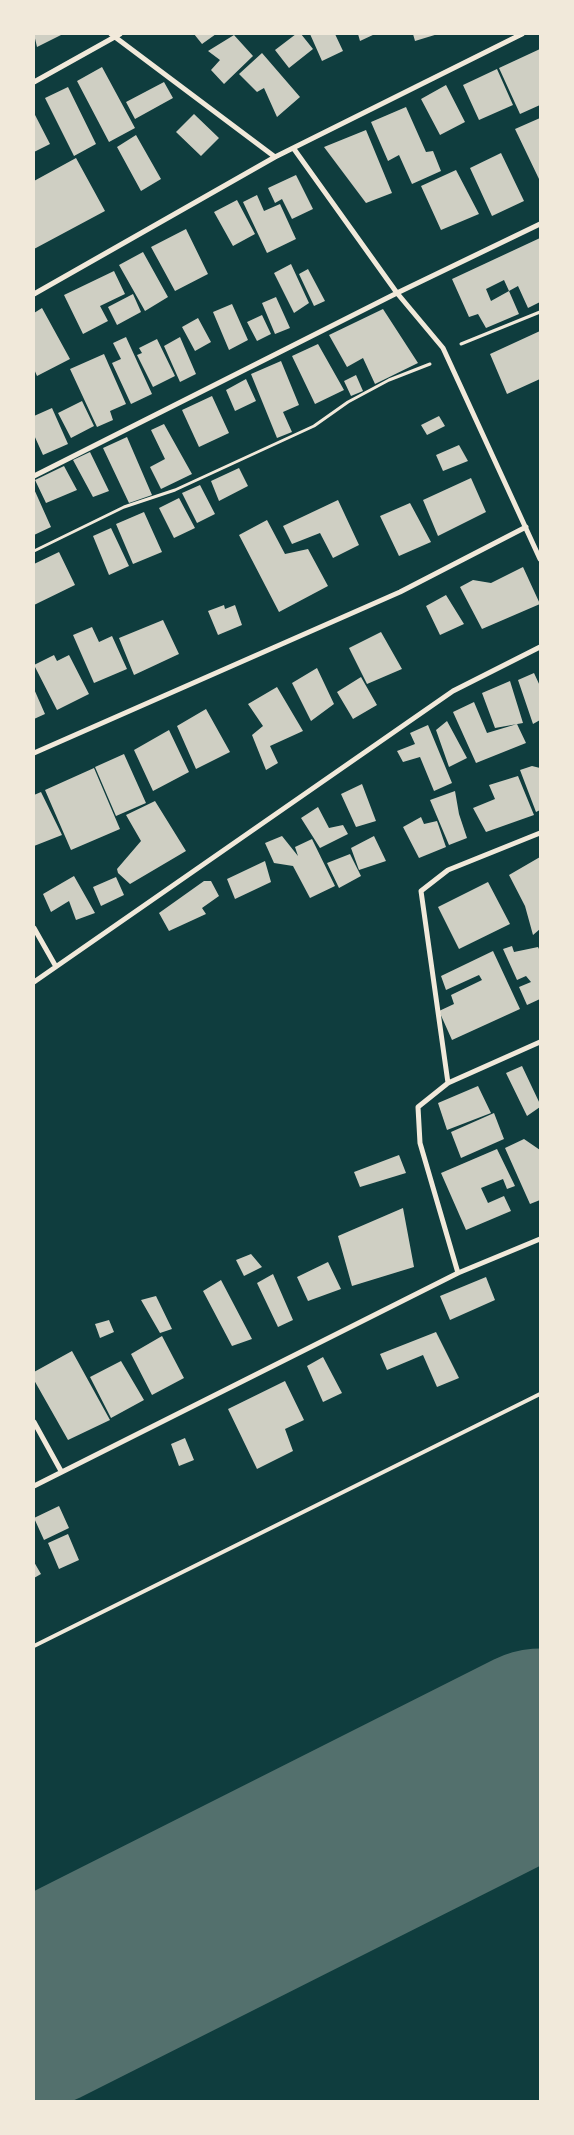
<!DOCTYPE html>
<style>
body{margin:0}
#map{position:relative;width:574px;height:2135px;overflow:hidden;background:#0f3d3e;font-family:Montserrat,sans-serif}
canvas{display:block}
.frame{position:absolute;inset:0;border:35px solid #f1e9da;pointer-events:none}
</style>
<div id="map">
<canvas width="574" height="2135"></canvas>
<div class="frame"></div>
</div>
<script>
const ctx = document.querySelector('canvas').getContext('2d');
ctx.lineJoin = 'round';
function strokePath(path, color, width, dash) {
  ctx.strokeStyle = color;
  ctx.lineWidth = width;
  ctx.lineCap = dash ? 'butt' : 'round';
  ctx.setLineDash(dash || []);
  ctx.stroke(path);
}
function fillPath(path, color) {
  ctx.fillStyle = color;
  ctx.fill(path, 'evenodd');
}
strokePath(new Path2D(`
 M34,2006L540,1751`), '#53706d', 205);
fillPath(new Path2D(`
 M34,34H63L37,47Z
 M194,34H216L202,44Z
 M296,34H301L313,49L289,68L275,50Z
 M310,34H335L343,51L322,61Z
 M358,34H375L360,41Z
 M413,34H438L415,41Z
 M234,35L253,56L224,84L211,70L220,60L208,51Z
 M540,49V105L520,114L499,68Z
 M262,53L300,97L277,117L264,88L257,92L239,74Z
 M102,67L135,128L109,142L77,81Z
 M497,69L513,105L479,120L463,85Z
 M164,82L173,98L135,119L126,102Z
 M446,85L465,122L440,135L421,99Z
 M68,87L96,144L74,156L45,98Z
 M406,107L426,152L433,151L441,171L412,184L399,155L388,161L371,122Z
 M34,113L50,144L34,152Z
 M194,114L219,138L201,156L176,132Z
 M540,118V178L539,179L515,129Z
 M366,130L392,193L366,203L324,147Z
 M136,135L161,179L141,191L117,147Z
 M501,153L524,201L492,216L470,168Z
 M76,158L105,211L34,249V181Z
 M456,170L479,214L441,230L421,186Z
 M296,175L313,209L292,219L282,199L275,203L268,188Z
 M257,195L264,211L280,204L296,239L267,253L243,202Z
 M237,200L255,234L233,246L214,212Z
 M186,229L208,274L175,291L151,247Z
 M540,238V302L528,308L518,286L509,291L519,314L486,328L478,314L469,317L452,279ZM504,280L509,291L491,301L486,289Z
 M143,252L168,297L145,311L119,265Z
 M291,264L309,303L294,313L274,273Z
 M308,269L325,301L314,306L299,274Z
 M114,271L125,294L100,306L108,321L83,334L64,295Z
 M133,294L141,312L117,325L108,307Z
 M276,297L290,328L275,334L262,303Z
 M232,304L248,340L229,350L213,312Z
 M42,308L70,359L37,376L34,369V313Z
 M383,309L418,363L375,384L363,358L347,367L329,335Z
 M262,315L271,334L257,341L247,322Z
 M198,318L211,342L195,351L182,327Z
 M540,331V379L507,394L490,354Z
 M126,337L152,394L131,404L112,363L121,359L113,343Z
 M180,337L196,374L180,382L164,346Z
 M157,339L175,376L153,387L137,355L142,353L139,348Z
 M318,344L344,390L315,404L292,356Z
 M104,354L126,404L110,411L113,420L97,427L70,369Z
 M281,361L299,405L283,412L292,432L277,438L251,374Z
 M356,375L363,391L351,396L344,381Z
 M246,379L256,401L235,411L226,390Z
 M212,396L229,433L199,447L182,410Z
 M82,401L94,426L71,438L58,413Z
 M52,408L68,444L43,455L34,435V416Z
 M439,416L445,426L427,435L421,425Z
 M164,424L192,474L161,489L150,467L165,459L151,430Z
 M127,437L152,495L129,503L103,448Z
 M459,445L468,461L443,471L436,455Z
 M90,452L109,491L93,497L73,460Z
 M64,466L77,490L46,503L35,480Z
 M239,468L248,486L219,501L211,481Z
 M471,478L486,512L438,536L423,500Z
 M200,485L215,514L197,523L182,493Z
 M34,489L51,527L34,535Z
 M179,498L195,528L174,538L159,508Z
 M338,500L359,545L333,558L320,533L292,544L283,526Z
 M410,503L431,542L399,556L380,516Z
 M144,512L162,552L133,564L116,524Z
 M267,520L285,554L308,549L328,586L279,612L239,535Z
 M111,528L129,566L109,575L93,536Z
 M59,552L75,585L34,605V564Z
 M523,567L540,604L482,629L460,587L473,580L491,583Z
 M446,595L464,624L440,635L426,606Z
 M224,605L225,609L235,605L242,625L218,635L208,611Z
 M163,620L179,654L134,675L119,638Z
 M92,627L99,642L112,636L127,669L94,683L73,635Z
 M381,632L402,669L367,684L349,648Z
 M54,655L57,661L69,655L89,694L57,710L34,665Z
 M317,668L334,704L311,721L292,683Z
 M534,673L540,686V720L533,724L518,680Z
 M361,677L377,705L353,719L337,692Z
 M510,681L523,723L495,728L482,693Z
 M277,687L303,731L270,746L278,763L266,770L252,735L263,726L248,704Z
 M34,689L45,714L34,719Z
 M474,702L487,733L517,724L526,743L476,763L453,712Z
 M206,709L230,752L196,769L177,726Z
 M447,721L467,758L449,767L436,730Z
 M428,725L452,783L434,791L420,757L403,762L397,751L415,744L410,733Z
 M169,730L189,772L153,791L134,750Z
 M124,754L146,803L116,816L95,767Z
 M532,766L540,768V810L536,812L520,770Z
 M94,768L120,829L71,850L45,790Z
 M518,776L534,815L486,832L473,808L495,799L489,785Z
 M362,784L376,821L356,827L341,794Z
 M455,791L459,814L467,838L449,845L430,800Z
 M41,792L62,835L34,846V795Z
 M155,801L186,851L130,884L118,873L117,869L141,841L126,815Z
 M318,807L329,828L343,825L348,834L320,848L301,818Z
 M421,817L424,824L437,821L446,847L419,858L403,827Z
 M282,836L298,856L295,847L312,839L335,886L310,898L293,866L274,863L265,843Z
 M374,836L386,861L359,870L351,848Z
 M350,854L361,876L339,888L327,863Z
 M540,857V929L533,935L525,906L509,875Z
 M265,861L271,882L235,899L227,879Z
 M74,876L95,913L76,920L69,901L51,912L43,894Z
 M116,877L124,895L101,906L93,887Z
 M204,881H211L219,896L202,908L206,914L169,931L159,913Z
 M488,882L510,924L459,949L438,907Z
 M512,946L514,952L538,947L540,951V999L527,1005L519,987L531,982L526,976L517,980L503,949Z
 M493,951L520,1009L452,1040L439,1011L454,1004L451,995L482,980L479,975L446,990L441,976Z
 M522,1066L540,1104V1107L527,1116L506,1073Z
 M478,1086L491,1113L447,1130L438,1103Z
 M494,1113L504,1139L461,1158L451,1132Z
 M524,1139L540,1150V1200L530,1204L505,1148Z
 M497,1149L515,1186L507,1189L503,1179L481,1188L488,1203L504,1196L511,1211L466,1230L441,1173Z
 M399,1155L406,1173L360,1187L354,1172Z
 M403,1208L414,1267L352,1286L338,1236Z
 M251,1254L262,1267L244,1276L236,1260Z
 M328,1262L341,1289L308,1301L297,1277Z
 M273,1274L293,1320L278,1327L257,1283Z
 M486,1277L495,1300L450,1320L440,1296Z
 M221,1280L252,1339L232,1346L203,1291Z
 M156,1296L172,1329L160,1333L141,1300Z
 M109,1320L114,1332L100,1338L95,1324Z
 M436,1332L459,1378L437,1387L423,1355L387,1370L380,1354Z
 M162,1336L184,1378L152,1395L131,1354Z
 M72,1351L110,1420L68,1440L34,1380V1372Z
 M323,1357L342,1393L323,1402L307,1366Z
 M121,1361L144,1400L111,1418L90,1377Z
 M285,1381L304,1420L285,1429L293,1451L257,1469L228,1409Z
 M185,1438L194,1460L179,1466L171,1444Z
 M59,1506L69,1528L44,1540L34,1518Z
 M68,1534L79,1560L59,1569L48,1543Z
 M34,1562L41,1574L34,1578Z`), '#cfcfc3');
strokePath(new Path2D(`
 M461,344L540,312
 M34,551L124,507L175,490L314,426L348,402L389,380L430,364`), '#f1e9da', 3);
strokePath(new Path2D(`
 M34,1646L540,1394`), '#f1e9da', 4);
strokePath(new Path2D(`
 M111,34L275,157
 M34,82L120,34
 M294,149L397,293L443,348L540,559
 M34,294L275,157L522,34
 M34,476L397,293L540,224
 M34,753L400,592L526,527
 M34,928L55,965
 M34,982L453,691L540,647
 M448,1083L421,891L448,870L540,833
 M458,1273L420,1143L418,1107L448,1083L540,1042
 M34,1422L61,1471
 M34,1486L458,1273L540,1239`), '#f1e9da', 5);
</script>
